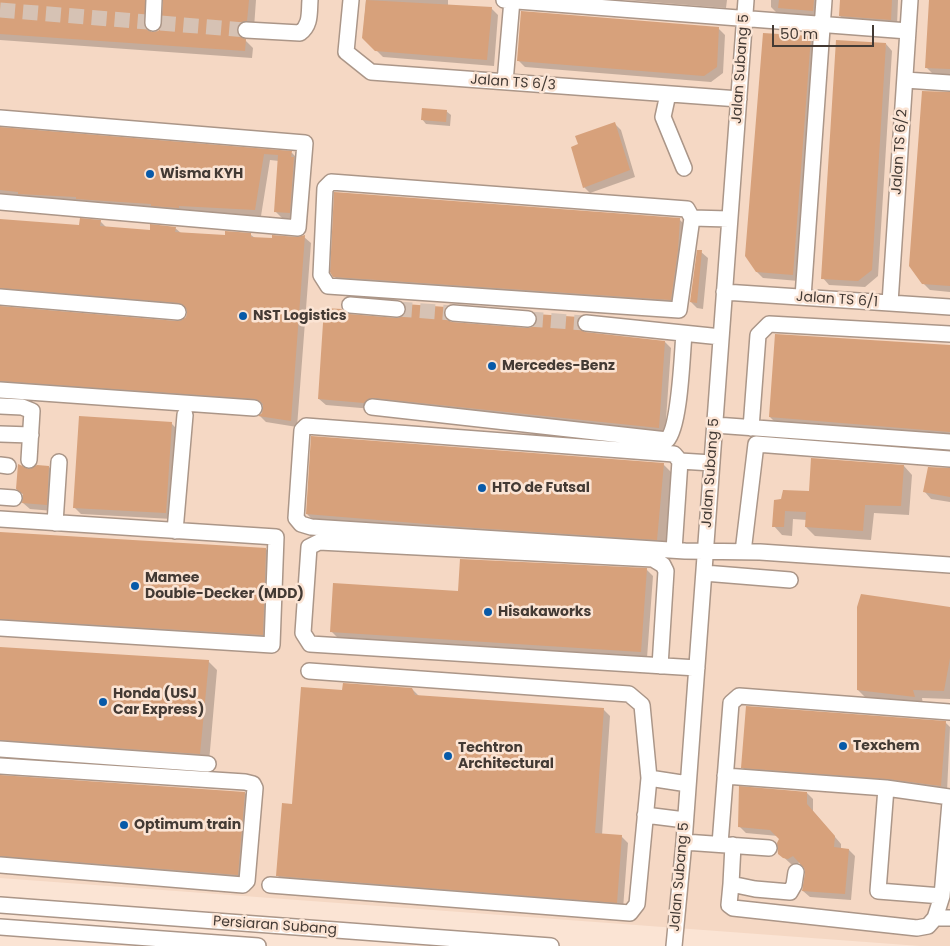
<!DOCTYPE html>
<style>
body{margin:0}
#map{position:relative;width:950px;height:946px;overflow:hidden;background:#fbe4d4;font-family:Poppins,sans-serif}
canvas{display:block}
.scale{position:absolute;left:772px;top:25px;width:102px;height:22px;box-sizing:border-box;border:2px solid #433a34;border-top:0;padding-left:6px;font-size:15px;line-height:18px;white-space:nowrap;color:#433a34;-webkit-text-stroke:4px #fbe4d4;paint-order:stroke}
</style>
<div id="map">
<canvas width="950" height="946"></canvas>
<div class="scale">50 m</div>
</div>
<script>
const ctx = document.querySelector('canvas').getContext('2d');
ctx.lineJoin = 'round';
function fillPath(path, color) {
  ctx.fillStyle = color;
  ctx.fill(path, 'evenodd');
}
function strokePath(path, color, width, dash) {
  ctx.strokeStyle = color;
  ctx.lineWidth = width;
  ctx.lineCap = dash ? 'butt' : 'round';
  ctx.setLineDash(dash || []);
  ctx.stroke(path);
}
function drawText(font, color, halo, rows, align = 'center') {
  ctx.font = font + ' Poppins,sans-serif';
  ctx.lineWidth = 5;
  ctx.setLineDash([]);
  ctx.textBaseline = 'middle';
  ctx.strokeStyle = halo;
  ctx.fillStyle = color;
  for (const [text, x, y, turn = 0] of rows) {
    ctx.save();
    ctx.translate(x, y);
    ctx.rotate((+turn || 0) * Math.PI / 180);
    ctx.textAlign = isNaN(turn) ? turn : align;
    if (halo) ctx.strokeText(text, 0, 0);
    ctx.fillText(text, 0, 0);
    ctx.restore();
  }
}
fillPath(new Path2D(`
 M0,0H950V946H920L0,878Z`), '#f5d8c4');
fillPath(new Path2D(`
 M0,0H156L153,3L151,33L158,32L162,28L165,0H256L254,28L249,29L243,38L253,48L252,58L0,40Z
 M366,0H448V6L491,8L498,15L494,66L383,57L363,37Z
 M625,0H727L726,8Z
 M771,0H820L819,17L778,14L771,7Z
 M841,0H898L897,26L847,22L840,16Z
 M930,0H950V75L933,74L926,67Z
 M718,28L725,35L723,73L711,82L525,67L519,61Z
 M811,37L817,43L799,281L763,278L756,271Z
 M886,44L892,51L878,276L865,287L829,285L823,278Z
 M950,94V292L930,290L923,283Z
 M446,111L451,115L450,126L426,124L422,119Z
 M614,123L621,130L635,177L590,193L584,187Z
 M0,129L292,153L298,159L296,219L282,218L275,211L279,161L270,160L261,216L185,212L0,196Z
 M679,219L686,226L677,306L341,283L334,276Z
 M0,221L81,226L100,221L107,228L151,231L175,228L181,233L226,236L251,235L255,238L297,239L304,237L311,243L297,427L266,422L260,416L263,413L264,405H262L8,387L0,390V308L177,323L183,321L189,314L187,309L3,294L0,297Z
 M701,252L708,258L703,309L697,308L691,302Z
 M406,305L446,308L452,314L450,319V323L527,330L578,318L585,325L583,333L665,342L671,348L665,434L326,405L319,399L349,316L396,320L406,315Z
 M950,347V440L779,426L770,417Z
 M171,423L178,430L172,519L81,514L74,507Z
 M663,464L672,473L666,548L316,523L307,514Z
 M904,466L912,475L909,515L874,513L871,540L815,536L806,527L807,520L793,519L792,536L782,535L774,526L775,501Z
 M49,467L55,473L53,511L30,509L23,503L24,495L17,489L29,471Z
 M950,469V502L931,499L925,492Z
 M0,533L266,549L272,556L269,641L0,628Z
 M646,569L653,576L647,658L338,638L331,631L459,592Z
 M950,608V699L922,698L923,705L867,699L858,690Z
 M0,648L208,661L217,670L209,762L0,751Z
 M412,689L419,696L604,710L610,716L602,835L621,836L628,843L623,909L284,882L278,876L293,806Z
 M945,722L950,727L947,792L749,774L742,767Z
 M0,777L245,793L247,795L240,877L3,857L0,859Z
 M807,793L813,799V811L841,844V849L849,850L855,856L851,900L810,897L803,891L806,868L800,862L795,865L791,864L779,853L781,839L778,836L746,833L739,826Z`), '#0003');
fillPath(new Path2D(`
 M0,0H145V27L148,31L153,32L158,31L161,28L163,0H249L247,21L241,22L237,29L238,35L246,39L245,51L0,34Z
 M366,0L492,7L487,60L375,51L362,38Z
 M779,0H814L813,11L778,8Z
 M840,0H892L891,20L839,16Z
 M929,0H950V69L925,68Z
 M521,11L719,27L717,67L704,76L517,61Z
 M763,33L811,36L793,275L756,272L745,256Z
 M836,40L886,43L872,270L858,281L821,279Z
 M922,91L950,92V286L922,284L909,266Z
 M422,108L447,110L446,122L421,120Z
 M615,122L630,170L583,188L571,147L578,144L575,136Z
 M0,127L292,151L291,157H294L290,213L274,212L278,155L264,154L255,210L179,206V208L151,206V204L76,199V197L18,194V192L0,190Z
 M334,192L680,218L678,250L671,300L333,277L330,272Z
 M80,218L101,220L100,226L150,230V224L176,227L175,232L225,235V231L251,233V237L272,238V235L297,237L305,235L291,421L258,416L262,413L263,404L260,401L255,399L0,381V306L177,321L182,320L186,317L187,312L186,308L179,303L0,288V219L79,225Z
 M697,250H702L697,303L690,302Z
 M405,304L446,307L444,312V317L447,320L452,322L527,328L532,327L536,324L537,319L536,314L579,317L577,326L585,332L665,341L659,428L373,398L368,399L364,403L318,399L324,308L342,309L349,314L397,318L401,317L405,314L406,309Z
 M775,334L950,345V432L769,417Z
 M79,416L172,422L166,513L73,508Z
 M311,436L664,463L657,540L475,528L306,514Z
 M811,458L904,465L901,506L865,505L863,531L805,527L806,512L785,511L784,527H772L774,500L781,499L783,490L809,491Z
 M18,464L29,469L37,465L49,466L47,505L22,503L23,494L16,489Z
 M928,467L950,468V497L923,492Z
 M0,532L266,548L263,635L0,619Z
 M460,559L647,568L641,652L330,632L333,583L458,591Z
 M861,594L950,607V658L944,691L913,690L915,697L857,690V607Z
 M0,647L209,660L200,754L0,740Z
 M343,683L412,688L415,695L604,708L595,833L622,835L617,903L276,876L282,803L292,804L301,687L342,690Z
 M746,706L946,721L941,786L887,779L741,768Z
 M0,775L245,792L238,875L0,856Z
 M739,786L807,792V804L835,836L834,847L849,849L845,894L802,891L805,873L804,868L793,856L788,859L783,858L778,854L777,843L779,839L770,830L738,827Z`), '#d7a17b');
strokePath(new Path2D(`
 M0,10L246,30
 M397,309L453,313
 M528,319L586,323`), '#d6c2b4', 15, [15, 8]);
const minor = new Path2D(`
 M351,0L346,52L371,72L739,99
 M504,0L908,31
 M153,23L154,0
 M246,30L300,33C311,25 309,13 310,0
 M905,80L950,83
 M505,82L512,0
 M668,94L663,117L684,168
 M0,118L305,143L298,228L0,202
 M692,218L679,310L328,286L321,275L325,188L331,182L687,209L692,218L729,219
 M724,292L950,307
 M0,297L178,312
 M803,297L824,0
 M890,303L910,0
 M350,305L397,309
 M453,313L528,319
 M586,323L721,337
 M0,390L254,408
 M0,406L22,407L32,411L29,460
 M372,407L667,440C680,427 682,355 684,334
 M715,425L950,442
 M751,428L758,335L769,324L950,334
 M0,434L31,435
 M680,461L712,463
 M0,465L8,466
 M0,497L14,498
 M0,519L276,537L272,645L0,628
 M55,523L59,462
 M175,531L185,415
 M674,550L680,461L674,454L306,426L302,430L296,518L301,524L311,527L685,551L760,552L950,565
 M743,552L756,444L950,459
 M704,573L790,580
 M660,666L666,571L663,565L653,559L319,542L309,547L303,633L310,644L697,668
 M309,671L629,694L642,705L649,778L688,784
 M0,749L208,764
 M0,766L245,782L253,784L255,788L247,881L243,885L0,865
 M725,776L886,788L950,797
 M886,788L878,891L942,896L950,802
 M645,815L685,820
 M684,842L769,848
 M720,844L731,703L739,696L950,712
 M733,845L731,884L755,889L790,892L794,885L796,872
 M731,884L729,905L733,908L917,928L928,926L935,918L942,896
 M270,885L630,913L637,904L649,778
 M0,905L551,946
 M935,918H950
 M0,927L258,946
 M674,946L684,842L746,0`);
strokePath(minor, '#ab9688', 18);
strokePath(minor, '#fff', 15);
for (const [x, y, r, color] of [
 [150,174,5,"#085aa8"],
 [243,316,5,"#085aa8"],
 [492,366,5,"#085aa8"],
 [482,488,5,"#085aa8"],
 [135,586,5,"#085aa8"],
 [488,612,5,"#085aa8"],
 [103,702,5,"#085aa8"],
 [843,746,5,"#085aa8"],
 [448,756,5,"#085aa8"],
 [124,825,5,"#085aa8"]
]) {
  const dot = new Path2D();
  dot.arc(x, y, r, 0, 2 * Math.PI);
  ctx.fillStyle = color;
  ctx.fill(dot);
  strokePath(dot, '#fbe4d4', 2);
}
drawText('14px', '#433a34', '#fbe4d4', [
 ["Jalan Subang 5",741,69,-86],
 ["Jalan TS 6/3",513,83,4],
 ["Jalan TS 6/2",900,152,-86],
 ["Jalan TS 6/1",837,300,4],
 ["Jalan Subang 5",711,473,-86],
 ["Jalan Subang 5",680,877,-85],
 ["Persiaran Subang",275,926,4]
]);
drawText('bold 14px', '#433a34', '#fbe4d4', [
 ["Wisma KYH",160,174],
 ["NST Logistics",253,316],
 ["Mercedes-Benz",502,366],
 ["HTO de Futsal",492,488],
 ["Mamee",145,578],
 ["Double-Decker (MDD)",145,594],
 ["Hisakaworks",498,612],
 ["Honda (USJ",113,694],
 ["Car Express)",113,710],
 ["Texchem",853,746],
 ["Techtron",458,748],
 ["Architectural",458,764],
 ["Optimum train",134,825]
], 'left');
</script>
